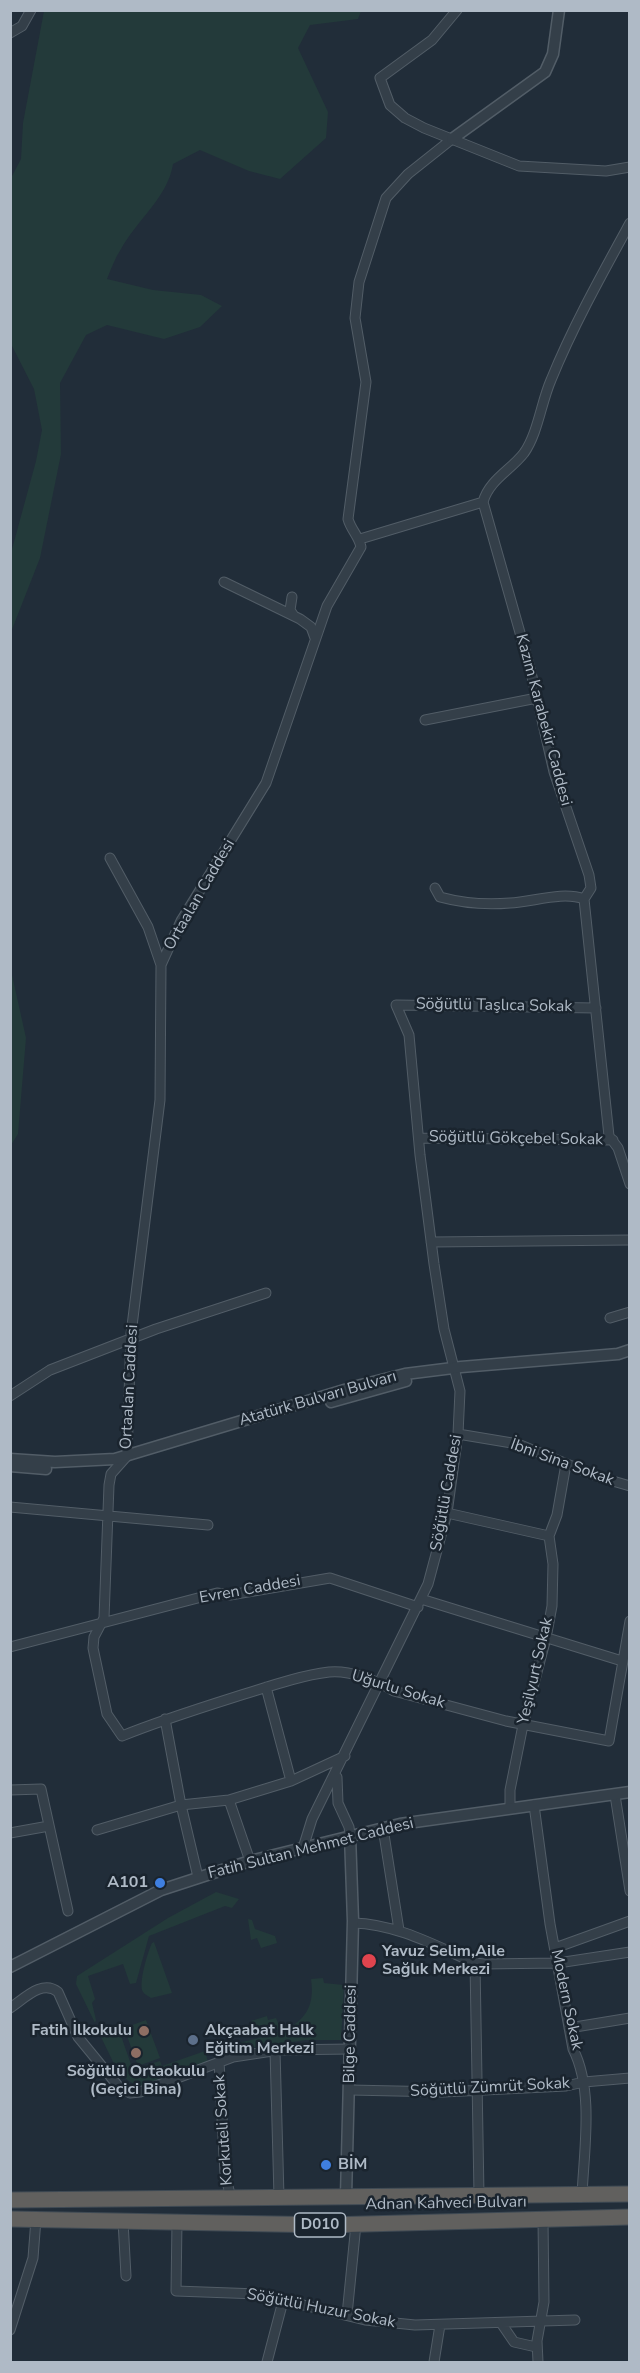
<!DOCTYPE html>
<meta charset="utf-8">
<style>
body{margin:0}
#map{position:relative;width:640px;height:2373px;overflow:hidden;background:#212d39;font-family:"Nunito Sans",sans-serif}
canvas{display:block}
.frame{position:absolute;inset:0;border:12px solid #afbac6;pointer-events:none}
</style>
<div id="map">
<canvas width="640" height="2373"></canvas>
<div class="frame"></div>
</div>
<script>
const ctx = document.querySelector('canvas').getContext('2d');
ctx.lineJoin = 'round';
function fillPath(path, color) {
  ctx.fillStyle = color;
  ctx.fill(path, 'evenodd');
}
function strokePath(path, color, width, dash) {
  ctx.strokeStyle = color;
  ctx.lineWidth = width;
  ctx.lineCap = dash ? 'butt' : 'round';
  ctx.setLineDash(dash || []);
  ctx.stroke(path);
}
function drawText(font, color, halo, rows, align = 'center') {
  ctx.font = font + ' "Nunito Sans",sans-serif';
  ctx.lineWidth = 5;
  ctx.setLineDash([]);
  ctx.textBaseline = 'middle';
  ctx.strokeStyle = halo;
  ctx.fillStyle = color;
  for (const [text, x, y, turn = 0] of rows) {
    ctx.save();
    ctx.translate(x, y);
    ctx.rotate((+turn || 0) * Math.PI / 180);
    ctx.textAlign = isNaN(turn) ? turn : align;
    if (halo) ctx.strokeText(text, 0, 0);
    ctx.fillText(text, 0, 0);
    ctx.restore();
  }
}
fillPath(new Path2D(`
 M44,11H361L358,19L310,25L298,48L328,112L326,138L280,179L249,171L200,150L173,164C168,197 137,220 121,249C115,258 111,269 107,279L153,290L201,295L222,306L200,327L164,339L107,325L86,335L60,383L61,454L40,558L11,632V651V553L36,461L42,430L34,389L11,344V178L21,159L23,123Z
 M10,966L26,1038L18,1134L11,1145Z
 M216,1892L239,1899L232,1908L225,1906L149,1936L136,1983L130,1984L123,1964L88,1976L95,1999L92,2003L96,2020L95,2023L76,1984L77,1976L168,1918Z
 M248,1919L252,1920L255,1929L275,1936L277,1943L261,1948L257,1938L251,1940Z
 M154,1942L172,1993L151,1998C149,1996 145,1995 143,1992C138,1984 148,1951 152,1943Z
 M323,1978L324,1983L344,1985L341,2040H306L237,2050L235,2044C272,2034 319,2031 311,1979Z
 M267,2016L268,2020L276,2018L280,2028L256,2035L251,2021Z
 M146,2020L160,2058L138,2066L124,2028Z
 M119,2030L134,2073L138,2072L137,2068L160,2061L162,2066L205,2051L208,2062L138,2087L119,2074L100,2035L113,2034Z`), '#233a3a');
const minor = new Path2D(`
 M457,10L432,40L380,78L390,105L405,118L424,128L519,166L606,171L630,167
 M10,33L22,26L31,10
 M452,139L408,174L386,198L359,282L355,318L366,382L348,519C351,530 359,536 361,547L327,606L266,783L181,921L161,965L160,1100L131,1334L127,1456L111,1474L109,1485L104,1618L94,1637L93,1648L107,1714L122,1736C159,1721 197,1709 235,1697C265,1688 297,1676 329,1672C350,1670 376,1680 394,1691L506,1721L609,1741L630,1621
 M630,223C602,274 573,326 551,380C541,403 538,433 524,453C511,470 489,480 483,502L530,668L554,772L589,875L591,888L584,899L609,1136L618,1148L630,1184
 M360,539L483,502
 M224,582L300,619L311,627L315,638
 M292,597L290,610L294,616
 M425,720L537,698
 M110,858L148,927L161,965
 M435,888L440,897C462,903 487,905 510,903C533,902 562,891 584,899
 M419,1138L613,1140
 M431,1242L630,1240
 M610,1318L630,1312
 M10,1396L50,1370L156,1329L266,1293
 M458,1434L518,1444L599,1477L630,1486
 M10,1507L208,1525
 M447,1513L549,1536
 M421,1599L622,1661
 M10,1647L217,1593L230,1595L330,1578L418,1607
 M266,1687L291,1781
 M165,1719L181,1805L198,1877
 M337,1777L338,1803L349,1827L350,1835
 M10,1790L41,1789L68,1911
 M615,1795L630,1891
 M229,1800L250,1861
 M534,1805L550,1924L573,2049C594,2090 584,2150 582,2195
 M510,1808V1790L523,1725L546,1638L552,1606L553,1564L549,1536L557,1515L566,1464
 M383,1828L399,1930
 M97,1830L181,1805L229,1800L291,1781L345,1756
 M10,1833L49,1826
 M303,1848L312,1819L428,1584L447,1513L458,1434L460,1391L444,1329L434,1264L420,1155L409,1035L396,1005L596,1008
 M353,1923C397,1924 436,1946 475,1963L484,1964L558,1963L630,1952
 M555,1948L630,1921
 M475,1963L479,2195
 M10,2008C24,1999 42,1979 58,1992L78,2037L119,2087L130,2093L140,2092L233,2057L279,2050L351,2049
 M569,2028L630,2018
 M275,2050L279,2197
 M219,2061L225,2174L231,2198
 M350,2090L443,2092L566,2086L584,2082L630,2078
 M123,2221L126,2276
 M177,2222L176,2291L258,2294L365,2320L415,2325L575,2320
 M347,2315L356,2224
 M501,2323L514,2342L536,2347
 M10,2330L33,2258L36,2219
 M267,2362L283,2301
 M434,2362L440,2325
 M538,2362L537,2341L544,2302L543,2220`);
const tertiary = new Path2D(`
 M452,139L545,72L553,54L559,10
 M331,1402L406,1381
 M10,1459L55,1462L115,1459L361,1385L405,1374L461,1367L618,1354L630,1350
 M10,1466L46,1469
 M10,1967L161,1890L250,1861L400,1824L630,1792
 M346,2196L353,1921L350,1835`);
const trunk = new Path2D(`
 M10,2200L630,2194
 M10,2219L327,2225L630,2217`);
strokePath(minor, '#525d67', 11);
strokePath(tertiary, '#525d67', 13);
strokePath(trunk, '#3f4a54', 17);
strokePath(minor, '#343f49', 9);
strokePath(tertiary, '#343f49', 10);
strokePath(trunk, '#61605e', 15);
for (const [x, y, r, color] of [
 [160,1883,6,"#3f7fe0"],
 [369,1961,8,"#e0444e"],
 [144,2031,6,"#8d6e63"],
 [193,2040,6,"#5c6f8a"],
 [136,2053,6,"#8d6e63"],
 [326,2165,6,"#3f7fe0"]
]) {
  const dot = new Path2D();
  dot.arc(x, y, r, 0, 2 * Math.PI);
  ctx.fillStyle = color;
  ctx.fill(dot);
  strokePath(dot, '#1a242e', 2);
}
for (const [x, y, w] of [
 [320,2225,51]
]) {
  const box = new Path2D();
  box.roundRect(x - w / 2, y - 12, w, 24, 4.5);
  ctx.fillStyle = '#1a242e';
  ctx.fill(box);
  strokePath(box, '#afbac6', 1.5);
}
drawText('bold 15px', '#afbac6', null, [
 ["D010",320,2225]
]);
drawText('16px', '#afbac6', '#1a242e', [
 ["Kazım Karabekir Caddesi",543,720,75],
 ["Ortaalan Caddesi",200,895,-60],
 ["Söğütlü Taşlıca Sokak",494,1006,1],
 ["Söğütlü Gökçebel Sokak",516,1139,1],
 ["Ortaalan Caddesi",130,1387,-87],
 ["Atatürk Bulvarı Bulvarı",318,1399,-16],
 ["İbni Sina Sokak",562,1463,20],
 ["Söğütlü Caddesi",447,1493,-80],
 ["Evren Caddesi",250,1590,-10],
 ["Yeşilyurt Sokak",536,1671,-77],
 ["Uğurlu Sokak",398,1690,17],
 ["Fatih Sultan Mehmet Caddesi",311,1849,-14],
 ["Modern Sokak",566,2000,78],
 ["Bilge Caddesi",351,2034,-89],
 ["Söğütlü Zümrüt Sokak",490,2088,-3],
 ["Korkuteli Sokak",224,2130,-94],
 ["Adnan Kahveci Bulvarı",446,2204,-1],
 ["Söğütlü Huzur Sokak",321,2309,11]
]);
drawText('bold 16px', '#afbac6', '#1a242e', [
 ["A101",148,1883,"right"],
 ["Yavuz Selim,Aile",382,1952],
 ["Sağlık Merkezi",382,1970],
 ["Fatih İlkokulu",132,2031,"right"],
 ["Akçaabat Halk",205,2031],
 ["Eğitim Merkezi",205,2049],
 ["Söğütlü Ortaokulu",136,2072,"center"],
 ["(Geçici Bina)",136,2090,"center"],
 ["BİM",338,2165]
], 'left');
</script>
